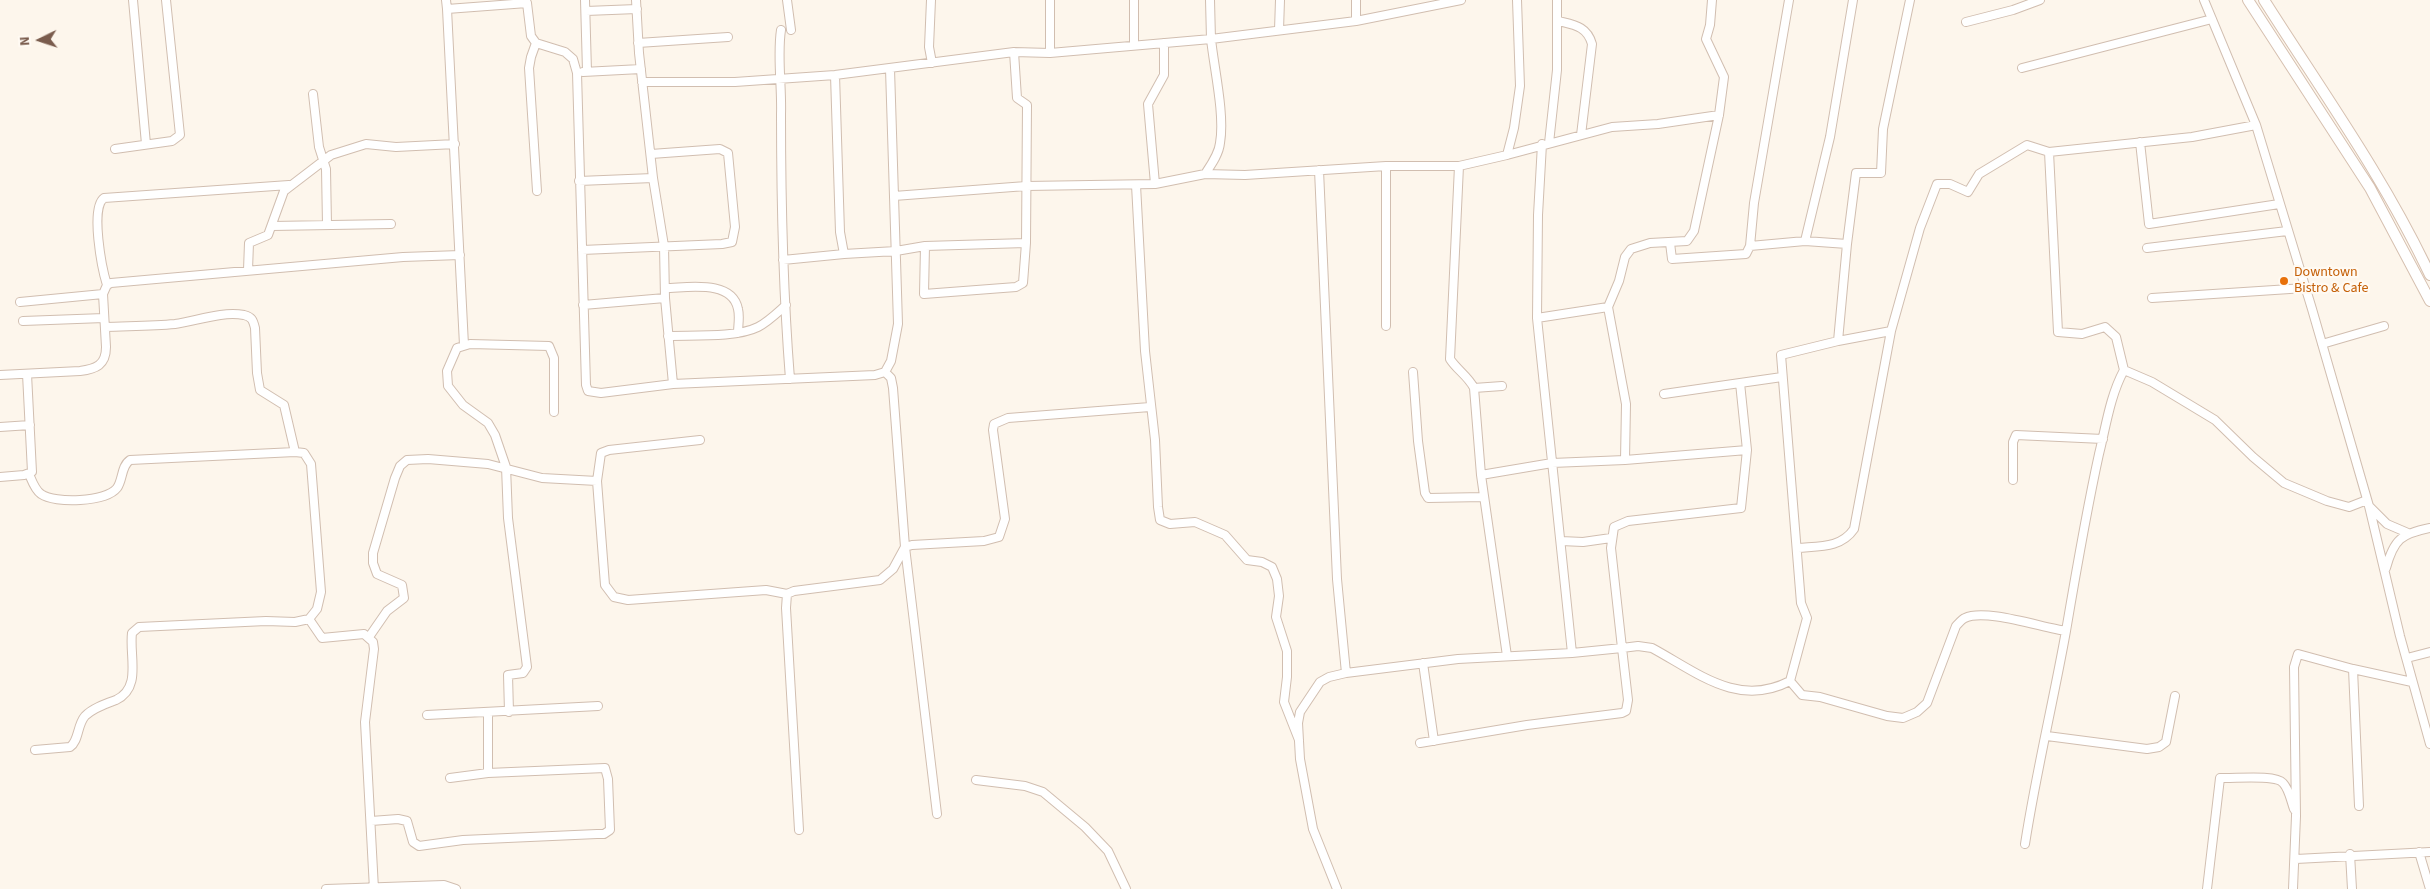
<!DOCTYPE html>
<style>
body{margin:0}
#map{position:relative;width:2430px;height:889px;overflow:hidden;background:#fdf6ec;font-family:"Source Sans 3",sans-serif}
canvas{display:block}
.north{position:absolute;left:15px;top:15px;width:50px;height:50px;-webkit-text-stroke:4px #fffaf3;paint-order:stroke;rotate:266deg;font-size:14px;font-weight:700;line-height:20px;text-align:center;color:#7a5c4d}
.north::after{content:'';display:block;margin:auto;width:18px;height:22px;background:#7a5c4d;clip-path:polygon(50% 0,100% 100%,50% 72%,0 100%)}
</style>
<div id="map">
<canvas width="2430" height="889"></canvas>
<div class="north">N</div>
</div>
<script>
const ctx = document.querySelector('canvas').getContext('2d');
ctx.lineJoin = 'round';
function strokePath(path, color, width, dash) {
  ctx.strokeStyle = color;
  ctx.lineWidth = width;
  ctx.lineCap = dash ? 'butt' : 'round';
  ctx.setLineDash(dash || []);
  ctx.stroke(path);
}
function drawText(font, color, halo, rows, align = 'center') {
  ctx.font = font + ' "Source Sans 3",sans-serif';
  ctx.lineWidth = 4.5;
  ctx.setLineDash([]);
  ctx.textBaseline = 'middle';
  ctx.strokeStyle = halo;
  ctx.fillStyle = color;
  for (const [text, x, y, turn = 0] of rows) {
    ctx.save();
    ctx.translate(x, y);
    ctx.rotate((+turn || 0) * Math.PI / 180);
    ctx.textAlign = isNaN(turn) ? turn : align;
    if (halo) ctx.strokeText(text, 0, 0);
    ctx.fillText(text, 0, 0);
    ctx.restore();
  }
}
const street = new Path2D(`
 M133,0L146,144
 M446,0L447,9L527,3L531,36L536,43L565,52L573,59L577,73L586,385L588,391L601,393L673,384
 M585,0L587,71
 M636,0L639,53L653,178L664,246L665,298L673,384L875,375L885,372L891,361L898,324L890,69
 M787,0L791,30
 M931,0L929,47L932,63
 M1134,0V45
 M1210,0L1211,39L1356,21V0
 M1517,0L1520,86L1514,128L1507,155L1612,127L1658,124L1719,115
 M1853,0L1830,137L1805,241L1847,244L1856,173H1881L1883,129L1910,0
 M2204,0L2256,125L2312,309L2369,506L2400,636L2430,744
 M447,9L464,345
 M586,11L637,9
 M1356,21L1461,0
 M1558,21C1574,25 1587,26 1592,44L1581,135
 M1966,22L2013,10L2040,0
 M781,30C777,55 782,88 781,114C781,202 783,291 790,379
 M1279,30L1280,0
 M536,43L531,57L529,68L537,191
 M638,43L728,37
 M2022,68L2212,19
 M583,72L641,69
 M835,75L840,232L844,254L896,251L925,246L1026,243L1027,105L1017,98L1014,52
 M642,82H735L835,75L1014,52L1050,53V0
 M313,94L319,147L326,169L327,225
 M2140,142L2149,224L2279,204
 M1549,143L1557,70V0
 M1542,144L1538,215L1537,318L1608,307L1626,404L1625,460
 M115,149L172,141L180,135L166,0
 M2049,152L2058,332L2082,334L2105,327L2116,337L2124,370L2152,382L2215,420L2253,457L2284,483L2327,501L2349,507L2367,500
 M1386,166V326
 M1459,166L1450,359C1457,370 1468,376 1474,388
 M1319,170L1337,579L1346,673
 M1205,174L1245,175L1386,166H1459L1507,155
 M579,181L653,178
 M1155,184L1148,104L1164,75V43
 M1136,185L1145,351L1155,440L1158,507L1160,520L1170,524L1195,522L1225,535L1247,560L1262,562L1272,567L1277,579L1279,596L1276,617L1287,651V677L1284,702L1299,740
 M894,196L1026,186L1155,184L1205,174C1211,165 1219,154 1220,143C1225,115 1214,68 1211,39L1050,53
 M272,226L391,224
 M1670,243L1672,259L1746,254L1750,246L1805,241
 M1847,244L1838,341L1891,331L1920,228L1937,184H1950L1968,192L1979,174L2027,145L2049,152L2192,137L2256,125
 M925,246L924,294L1016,287L1023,283L1026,243
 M1750,246L1754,203L1789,0
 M2147,248L2287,231
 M582,250L722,244L732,242L735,227L728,153L720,149L651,154
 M783,260L844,254
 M248,270L249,243L268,235L284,191L331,155L366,144L396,147L455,144
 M107,285C102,269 90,208 104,198L289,185
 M665,288C687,288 732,279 738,309C740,317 738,325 738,333
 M2152,298L2305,288
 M20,302L103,294
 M583,305L665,298
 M1608,307L1619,281L1625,257L1631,249L1650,243L1687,241L1694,231L1719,115L1724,77L1706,39L1710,25L1712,0
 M1537,318L1572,653L1622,648L1611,548L1614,527L1628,521L1741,508L1747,450
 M23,321L104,318
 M105,327C128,326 152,326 175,324C197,321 221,311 244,315C252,317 253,320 255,328L257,373L260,390L284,405L295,452
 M668,336C693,335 736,338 758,327C768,322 777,313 786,305
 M1838,341L1781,355L1801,603L1807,618L1790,681L1802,695L1820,697L1887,716L1903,718L1917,712L1927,703L1956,626C1959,623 1962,619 1965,618C1985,608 2043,628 2066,631C2076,572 2086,513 2099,454C2106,426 2110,396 2124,370
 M2322,344L2384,326
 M885,372L891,378L893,388L905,547L937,814
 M1413,372L1418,441L1425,493L1428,498L1484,497
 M0,375L80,371C96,369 106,365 106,347L103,294L107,285L111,283L403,257L460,255
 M1502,386L1474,388L1481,475L1552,463L1625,460L1747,450L1740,383L1782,377
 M1664,394L1740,383
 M0,427L30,425
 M700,440L609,450L601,453L597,481L605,585L614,597L628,600L766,590L787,594
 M29,474C32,481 35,490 41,494C55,504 106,502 117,488C123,480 121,466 130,460L295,452L304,453L311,464L321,592L317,609L309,619L295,622L266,621L139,627L132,633C129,656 142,688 116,700C105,704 93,708 85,716C77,725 79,741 70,747L35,750
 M1481,475L1507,656
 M0,477L24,475L32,472L27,374
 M2013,480V442L2016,435L2103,439
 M2369,506L2387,524L2408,533
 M1561,541L1583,542L1611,538
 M1798,548C1820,546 1841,548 1854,529L1891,331
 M2386,568C2394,539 2401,534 2430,528
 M309,619L322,638L364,634L373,642L374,649L365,722L374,889
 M369,637L387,611L404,598L402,585L377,574L373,563V553L395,478L400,466L407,460L428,459L488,464L542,478L597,481
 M2407,658L2430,652
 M1423,663L1434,741
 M2353,669L2359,806
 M509,712L508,675L523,673L527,667L508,518L506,467L495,435L488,423L463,405L448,386L447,371L457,348L470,344L549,346L554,358V412
 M488,713V773
 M427,715L598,706
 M2047,736L2147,749L2159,747L2166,742L2175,696
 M1420,743L1527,725L1622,713L1626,711L1628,700L1622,648L1638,646L1652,648C1698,673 1738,708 1790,681
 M976,780L1025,786L1043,792L1085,827L1108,851L1126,889
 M371,821L398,819L407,821L413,842L419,846L463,840L597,834H604L610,830L608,779L605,768L488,773L450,778
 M799,830L786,608L787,594L794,591L880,580L893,569L905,547L912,545L984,541L999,537L1005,519L993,430L994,424L1008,418L1150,407
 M2025,844C2036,773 2053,703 2066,631
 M2419,852L2430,889
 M2350,854L2352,889
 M2296,859L2430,852
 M326,889L444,885L456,889
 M1337,889L1313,829L1300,759L1298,723L1300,712L1320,682L1329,677L1346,673L1458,659L1572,653
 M2207,889L2220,778C2233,779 2275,774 2283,783C2289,789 2291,801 2294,809
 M2293,889L2296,816L2294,667L2298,654L2353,669L2412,682`);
const secondary = new Path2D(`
 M2248,0L2370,188L2430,301
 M2264,0C2321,90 2384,177 2430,275`);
strokePath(street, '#d1beb0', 10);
strokePath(secondary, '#d6c0b0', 12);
strokePath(street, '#fff', 8);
strokePath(secondary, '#fff', 10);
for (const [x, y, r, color] of [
 [2284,281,5,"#e8710a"]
]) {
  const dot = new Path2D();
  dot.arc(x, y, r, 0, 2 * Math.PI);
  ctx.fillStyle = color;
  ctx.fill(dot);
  strokePath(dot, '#fffaf3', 2);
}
drawText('14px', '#c56008', '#fffaf3', [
 ["Downtown",2294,273],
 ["Bistro & Cafe",2294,289]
], 'left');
</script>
